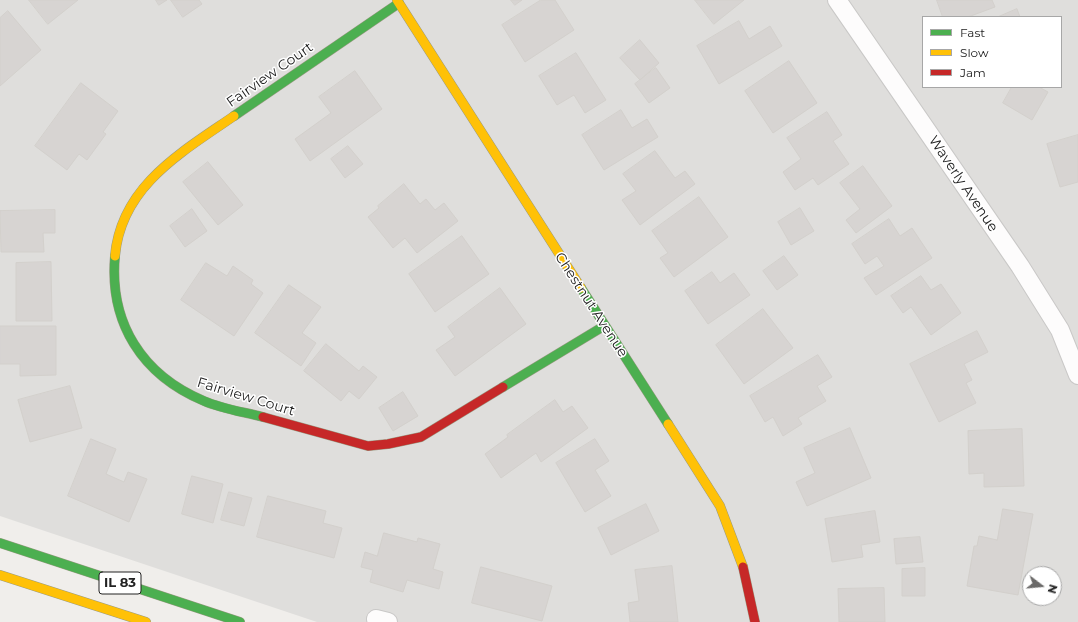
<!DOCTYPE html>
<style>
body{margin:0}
#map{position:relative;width:1078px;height:622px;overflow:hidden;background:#f0eeeb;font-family:Montserrat,sans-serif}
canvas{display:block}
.legend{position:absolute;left:922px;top:16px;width:140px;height:72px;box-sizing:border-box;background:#fff;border:1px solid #a7a7a7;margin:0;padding:5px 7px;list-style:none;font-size:12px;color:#222}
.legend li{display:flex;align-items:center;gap:8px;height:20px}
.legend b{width:20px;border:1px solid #a7a7a7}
.north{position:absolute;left:1022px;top:566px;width:40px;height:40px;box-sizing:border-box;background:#fff;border:1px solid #a7a7a7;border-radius:50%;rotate:106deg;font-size:11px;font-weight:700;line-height:16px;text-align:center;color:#222}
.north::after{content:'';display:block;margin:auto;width:14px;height:18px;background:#6a6968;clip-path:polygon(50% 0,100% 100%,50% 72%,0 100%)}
</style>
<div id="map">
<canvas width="1078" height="622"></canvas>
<ul class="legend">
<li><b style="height:5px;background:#4caf50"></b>Fast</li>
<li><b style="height:5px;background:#ffc107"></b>Slow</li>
<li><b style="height:5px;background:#c62828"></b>Jam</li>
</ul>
<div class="north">N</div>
</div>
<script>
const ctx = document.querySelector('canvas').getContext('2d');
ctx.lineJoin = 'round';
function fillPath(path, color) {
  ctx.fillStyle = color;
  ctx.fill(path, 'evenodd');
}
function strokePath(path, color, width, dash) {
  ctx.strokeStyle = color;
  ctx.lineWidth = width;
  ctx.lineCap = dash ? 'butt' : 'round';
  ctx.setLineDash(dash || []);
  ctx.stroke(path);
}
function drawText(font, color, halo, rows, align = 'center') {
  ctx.font = font + ' Montserrat,sans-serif';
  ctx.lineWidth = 3;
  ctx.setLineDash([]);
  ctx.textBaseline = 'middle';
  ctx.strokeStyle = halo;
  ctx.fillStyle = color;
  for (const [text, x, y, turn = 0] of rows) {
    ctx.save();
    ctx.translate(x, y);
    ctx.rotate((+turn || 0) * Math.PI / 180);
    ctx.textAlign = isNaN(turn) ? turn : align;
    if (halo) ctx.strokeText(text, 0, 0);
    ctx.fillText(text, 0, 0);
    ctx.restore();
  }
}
fillPath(new Path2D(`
 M0,0H1078V622H317L0,516ZM923,17H1061V87H923ZM1030,574H1054V598H1030Z`), '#dfdedc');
const building = new Path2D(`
 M29,0H78L48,24Z
 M156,0H167L159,5Z
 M171,0H199L202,4L183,17Z
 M511,0H522L515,5Z
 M541,0H555L574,30L525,62L502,25Z
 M695,0H744L714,24Z
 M937,0H992L995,7L968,17H943Z
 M1017,9L1020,17H998Z
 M8,11L41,50L0,86V18Z
 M739,21L749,39L770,26L782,46L719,84L697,46Z
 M640,40L659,63L640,80L620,58Z
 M576,53L606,100L585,113L574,95L557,105L539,76Z
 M789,61L817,103L773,133L745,91Z
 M656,68L670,88L649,103L635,84Z
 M355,71L382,109L310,161L295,139L331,113L319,97Z
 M81,83L118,111L103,132L106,134L87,160L79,154L67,170L35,146Z
 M1012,87H1039L1048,92L1032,120L1003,103Z
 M621,110L632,128L647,119L658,137L604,170L582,135Z
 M827,112L842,135L833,141L849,164L818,185L813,178L795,190L783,172L801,159L787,138Z
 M1078,135V182L1060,187L1047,144Z
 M348,146L363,164L345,178L331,159Z
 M655,151L675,178L685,171L695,184L640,225L622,200L636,191L623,174Z
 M208,162L243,205L218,225L183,182Z
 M863,166L892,206L856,233L846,220L860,209L840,183Z
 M404,184L420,204L426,199L435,210L444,203L458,221L417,253L405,238L393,248L368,217L379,208L378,206Z
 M699,197L728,237L674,277L660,258L668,253L652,231Z
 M800,208L814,231L791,245L778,222Z
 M192,209L207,231L185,247L170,226Z
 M55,210V233H43L44,252H1L0,211Z
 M889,219L900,236L912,228L932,258L876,295L864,278L884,266L877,256L865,264L852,244Z
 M462,236L489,274L435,312L409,274Z
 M784,256L798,275L777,290L763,271Z
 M51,262L52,321H16V263Z
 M206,263L227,276L233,266L253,280L251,284L263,293L234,336L181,300Z
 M712,272L720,283L734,273L750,295L708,324L685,291Z
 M921,276L931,290L941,284L961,313L931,335L911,307L903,313L891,296Z
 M289,285L321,307L302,333L316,343L301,366L255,333Z
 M500,288L526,324L455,376L436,350L455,337L448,327Z
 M763,309L793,348L744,384L716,345Z
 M0,326H56V375L20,376V364H0Z
 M977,331L988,352L964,364L972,380L966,383L976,403L939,422L910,364Z
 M326,344L359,371L363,366L377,377L359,399L349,391L341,401L304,371Z
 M818,355L832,377L817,386L826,401L798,418L802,424L783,436L773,417L765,422L750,396Z
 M70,386L82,428L30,442L18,400Z
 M403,392L418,416L393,431L379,408Z
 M555,400L563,412L572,406L588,428L541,462L536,453L501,478L485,454L508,437L507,435Z
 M850,428L871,478L807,506L796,482L815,473L804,448Z
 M1022,429L1024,486L984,487V473L969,474L968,431Z
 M91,439L116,449L106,474L124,482L128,472L147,479L129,522L68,496Z
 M595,439L609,461L595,470L611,496L585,512L556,463Z
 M192,476L223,484L213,523L182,514Z
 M229,492L252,498L244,526L221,520Z
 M268,496L326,511L323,523L342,528L334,558L257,537Z
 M646,504L659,531L611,555L598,528Z
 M1003,509L1033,514L1018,595L967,586L974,546H977L979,536L997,540Z
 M875,511L880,542L861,545L863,557L832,562L825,519Z
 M384,533L417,542L418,538L440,544L433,569L443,572L439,589L407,580L403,592L370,582L373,570L361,567L365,552L377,556Z
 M920,537L923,562L896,564L894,539Z
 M672,566L678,622H630L628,603L639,601L635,570Z
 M481,567L552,586L542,621L472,603Z
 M925,568V596H902V569Z
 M884,588L885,622H839L838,589Z`);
fillPath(building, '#d7d4d2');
strokePath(building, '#d3d0cc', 1);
const street = new Path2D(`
 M837,0L1020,266L1060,330L1078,375
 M376,619L388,622`);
const fast = new Path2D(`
 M234,116L399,3
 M115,256C109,323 142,375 204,401C222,409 244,412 263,417
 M581,288L668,424
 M503,387L604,326
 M0,543L240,622`);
const slow = new Path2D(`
 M397,0L581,288
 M115,256C121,186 182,152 234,116
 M668,424L720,506L743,567
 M0,575L146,622`);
const jam = new Path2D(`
 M263,417L368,446L388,444L421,437L503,387
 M743,567L755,622`);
strokePath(street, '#c9c8c7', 20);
strokePath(fast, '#999a82', 10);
strokePath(slow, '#999a82', 10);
strokePath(jam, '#999a82', 10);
strokePath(street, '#fdfcfc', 18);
strokePath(fast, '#4caf50', 9);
strokePath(slow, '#ffc107', 9);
strokePath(jam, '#c62828', 9);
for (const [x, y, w] of [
 [120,583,42]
]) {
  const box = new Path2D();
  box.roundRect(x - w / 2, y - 11, w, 22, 3);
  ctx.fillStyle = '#fff';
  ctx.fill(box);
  strokePath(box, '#222', 1);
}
drawText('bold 13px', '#222', null, [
 ["IL 83",120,583]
]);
drawText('14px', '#222', '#fff', [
 ["Fairview Court",270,75,-35],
 ["Waverly Avenue",963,184,56],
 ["Chestnut Avenue",591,305,57],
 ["Fairview Court",246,397,17]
]);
</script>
